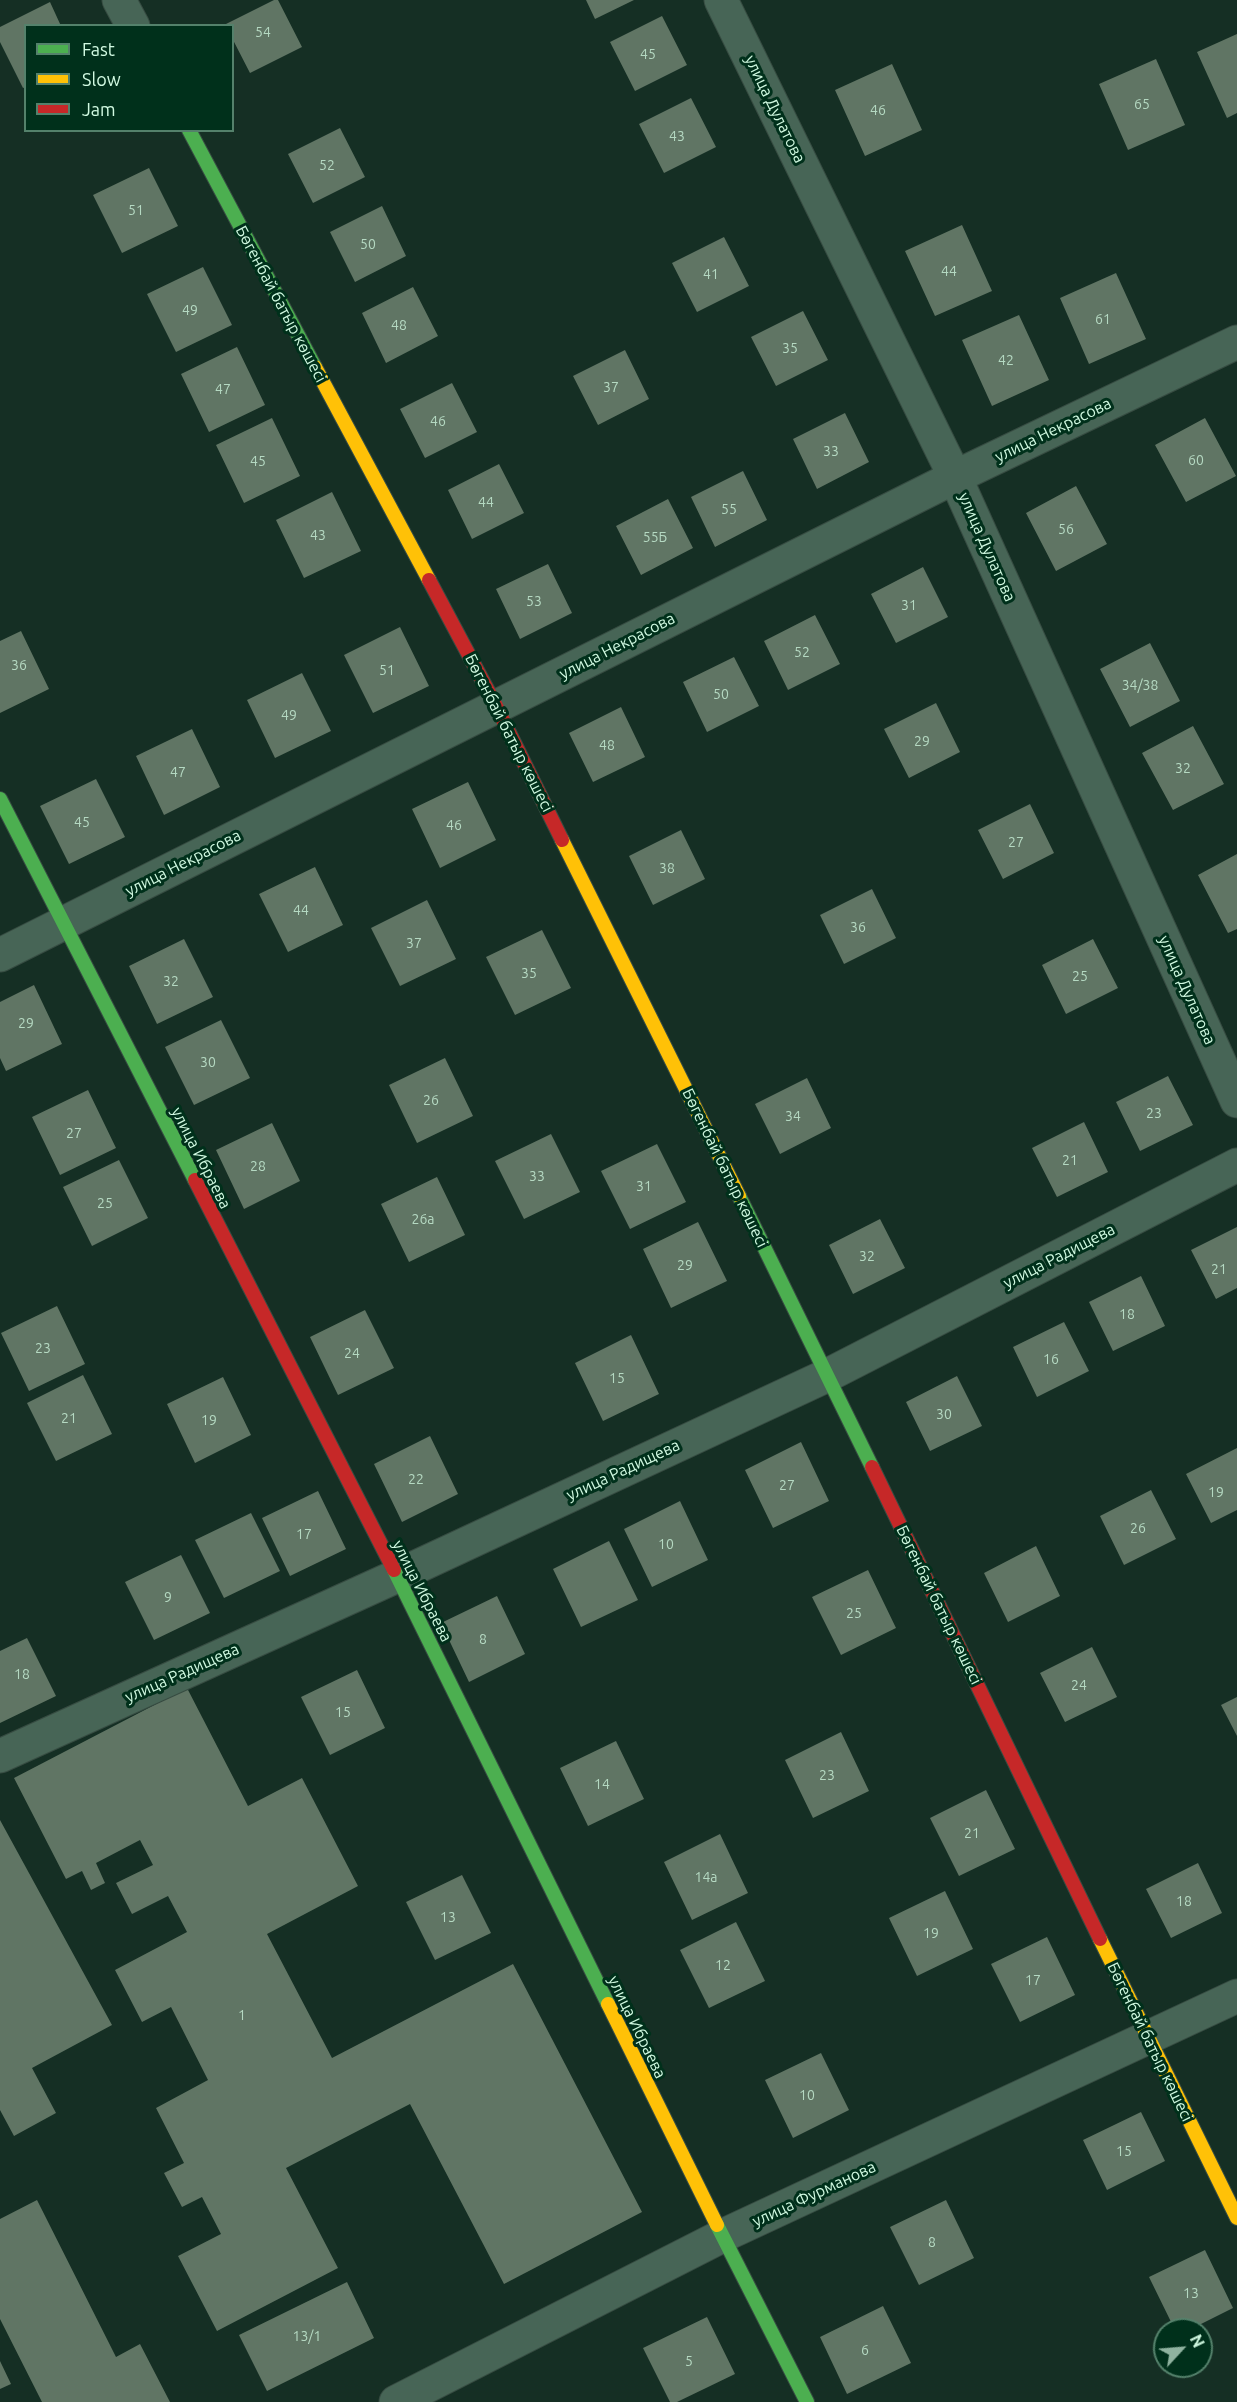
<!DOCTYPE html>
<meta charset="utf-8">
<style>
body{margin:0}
#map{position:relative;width:1237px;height:2402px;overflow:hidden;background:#152f24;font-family:Ubuntu,sans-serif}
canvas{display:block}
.legend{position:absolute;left:24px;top:24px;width:210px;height:108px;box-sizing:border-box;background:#00301b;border:2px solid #54816b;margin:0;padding:8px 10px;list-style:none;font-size:18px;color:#d1fae2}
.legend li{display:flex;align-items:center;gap:12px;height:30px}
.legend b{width:30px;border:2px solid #54816b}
.north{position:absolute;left:1153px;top:2318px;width:60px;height:60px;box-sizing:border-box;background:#00301b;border:2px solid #54816b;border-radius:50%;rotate:64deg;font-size:16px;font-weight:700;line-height:24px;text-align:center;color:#d1fae2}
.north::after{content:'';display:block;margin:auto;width:21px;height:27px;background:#8fb3a0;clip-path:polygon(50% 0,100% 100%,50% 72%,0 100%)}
</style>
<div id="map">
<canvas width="1237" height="2402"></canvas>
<ul class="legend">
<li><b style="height:8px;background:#4caf50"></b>Fast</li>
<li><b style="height:8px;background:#ffc107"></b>Slow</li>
<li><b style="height:8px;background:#c62828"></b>Jam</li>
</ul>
<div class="north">N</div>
</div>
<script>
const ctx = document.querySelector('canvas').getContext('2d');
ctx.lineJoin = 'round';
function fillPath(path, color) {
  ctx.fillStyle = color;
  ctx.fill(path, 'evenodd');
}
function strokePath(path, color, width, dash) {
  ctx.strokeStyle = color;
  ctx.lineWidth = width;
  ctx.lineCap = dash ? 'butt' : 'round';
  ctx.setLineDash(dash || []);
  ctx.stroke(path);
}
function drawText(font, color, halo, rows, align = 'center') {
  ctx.font = font + ' Ubuntu,sans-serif';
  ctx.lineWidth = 6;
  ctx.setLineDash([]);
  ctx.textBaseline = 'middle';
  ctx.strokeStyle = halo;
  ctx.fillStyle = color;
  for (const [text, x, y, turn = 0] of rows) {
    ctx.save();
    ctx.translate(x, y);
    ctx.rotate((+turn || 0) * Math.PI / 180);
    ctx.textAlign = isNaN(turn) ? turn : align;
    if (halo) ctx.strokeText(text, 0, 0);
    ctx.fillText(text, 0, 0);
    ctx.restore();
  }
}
fillPath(new Path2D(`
 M274,0H278L302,47L250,73L232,38V26H222Z
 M586,0H634L595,19Z
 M50,2L61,26H26V87L23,88L0,42V27Z
 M662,16L687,65L635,91L610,42Z
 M1237,34V113L1227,118L1197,52Z
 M1156,59L1185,125L1128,150L1099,84Z
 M892,64L922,130L865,156L835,90Z
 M691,98L716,147L664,173L639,124Z
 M340,128L365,177L313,203L288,154Z
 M149,168L178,226L122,253L93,195Z
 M382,206L406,256L355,282L330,232Z
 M962,225L992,291L935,316L905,251Z
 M724,237L749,286L697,312L672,263Z
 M203,267L232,325L176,352L147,294Z
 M1116,273L1146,339L1089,364L1060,298Z
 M413,287L438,336L386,363L362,313Z
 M803,311L828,360L776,386L751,337Z
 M1019,315L1049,380L992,406L962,340Z
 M237,347L265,405L209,432L181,374Z
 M625,350L649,399L598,425L573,376Z
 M452,383L477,432L425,458L400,409Z
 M845,413L869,462L817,489L793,439Z
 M272,418L300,476L244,503L216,445Z
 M1205,418L1236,476L1186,502L1155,445Z
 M499,464L524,513L472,539L448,490Z
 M743,471L767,520L715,547L691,497Z
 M1076,486L1107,544L1056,571L1026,513Z
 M332,492L361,551L304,578L276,520Z
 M668,499L693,548L641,575L616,526Z
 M548,564L572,613L520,639L496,589Z
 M923,567L948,617L896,643L871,594Z
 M815,615L840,664L788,690L764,641Z
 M400,627L429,686L373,713L344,655Z
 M21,631L49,689L0,713V641Z
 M1150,643L1180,701L1130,727L1100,669Z
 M734,657L759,706L707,732L683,682Z
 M302,673L331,731L275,758L247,700Z
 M936,703L960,752L909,778L884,729Z
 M621,707L645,757L593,782L569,733Z
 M1193,726L1224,784L1173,810L1142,753Z
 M192,729L220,787L164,815L136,756Z
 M96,779L125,837L69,864L40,806Z
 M468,782L496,840L440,868L412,809Z
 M1030,804L1054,853L1003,879L978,830Z
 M681,830L705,879L653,905L629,856Z
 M1237,854V929L1228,933L1198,875Z
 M315,867L343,925L288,952L259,894Z
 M872,889L896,938L844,964L820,915Z
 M427,900L456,959L400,986L371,928Z
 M542,930L571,988L515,1015L486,957Z
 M184,939L213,997L157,1024L129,966Z
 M1093,939L1118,988L1066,1014L1042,965Z
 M34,985L62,1044L6,1071L0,1058V1002Z
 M221,1020L250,1078L194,1105L165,1047Z
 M445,1058L473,1116L417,1143L389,1085Z
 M1168,1076L1193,1125L1140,1151L1116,1102Z
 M807,1078L831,1128L780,1154L755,1104Z
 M88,1090L116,1148L60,1175L32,1117Z
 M1084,1122L1108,1172L1057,1197L1032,1148Z
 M272,1123L300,1181L244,1209L216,1150Z
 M551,1134L580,1192L524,1219L495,1161Z
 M657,1144L686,1202L630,1229L601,1171Z
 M119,1160L148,1218L92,1246L63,1187Z
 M437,1177L465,1235L409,1262L381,1204Z
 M880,1219L905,1268L853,1294L829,1245Z
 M698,1222L727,1281L671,1308L643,1249Z
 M1237,1227V1288L1216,1299L1191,1250Z
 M1141,1276L1165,1326L1113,1351L1089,1302Z
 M57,1306L85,1364L29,1391L1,1333Z
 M365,1310L394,1368L338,1395L310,1337Z
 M1064,1322L1089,1371L1037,1397L1013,1347Z
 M631,1335L659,1394L603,1421L575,1363Z
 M83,1375L112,1434L56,1461L27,1403Z
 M957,1376L982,1426L930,1451L906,1402Z
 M223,1377L251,1435L195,1463L167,1404Z
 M430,1436L458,1494L402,1522L374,1464Z
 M801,1442L829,1501L773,1528L745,1470Z
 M1237,1448V1510L1211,1523L1186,1474Z
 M1151,1490L1176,1539L1124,1565L1100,1516Z
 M318,1491L346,1549L290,1576L262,1518Z
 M680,1501L708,1560L652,1587L624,1529Z
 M251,1513L280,1571L224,1598L195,1540Z
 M609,1541L638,1600L581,1627L553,1569Z
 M1036,1546L1060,1596L1008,1622L984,1573Z
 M181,1555L210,1613L154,1640L125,1582Z
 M868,1570L896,1628L841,1655L812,1597Z
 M497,1596L525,1654L469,1682L441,1623Z
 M27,1638L56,1696L0,1723V1651Z
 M1092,1647L1117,1697L1065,1722L1040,1673Z
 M357,1670L385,1728L330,1755L301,1697Z
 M187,1688L248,1806L302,1778L358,1886L267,1934L332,2058L513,1964L642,2212L504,2284L410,2104L286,2168L338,2268L217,2331L178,2256L221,2234L202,2197L182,2207L164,2173L184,2163L156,2108L208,2080L171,2007L142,2022L115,1970L187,1932L168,1896L132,1914L116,1883L153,1865L140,1840L96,1863L105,1883L91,1890L82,1871L66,1879L14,1778Z
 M1237,1697V1736L1221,1705Z
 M841,1732L869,1791L813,1818L785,1760Z
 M616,1741L644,1799L588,1826L560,1768Z
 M986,1790L1015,1849L959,1876L930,1818Z
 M0,1820L112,2025L32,2068L56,2113L14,2136L0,2110Z
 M720,1834L748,1893L692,1920L664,1862Z
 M1198,1863L1222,1913L1171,1938L1146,1889Z
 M462,1875L491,1933L435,1960L406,1902Z
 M945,1891L973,1949L917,1976L889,1918Z
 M736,1922L765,1981L709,2008L680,1950Z
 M1047,1937L1075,1995L1020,2022L991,1964Z
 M821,2053L849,2110L793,2138L765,2080Z
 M1141,2112L1165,2161L1107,2190L1083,2140Z
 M37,2200L116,2357L140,2344L170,2402H42L0,2319V2219Z
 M946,2200L974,2258L919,2285L890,2227Z
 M1205,2250L1233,2308L1189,2330H1175L1149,2277Z
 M347,2282L374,2338L267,2391L239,2335Z
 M883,2306L911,2363L847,2394L820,2337Z
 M707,2317L735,2374L677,2402H670L643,2348Z
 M0,2361L11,2384L0,2389Z`), '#607564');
const street = new Path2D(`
 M119,0L133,26
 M721,0L955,477L1237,1101
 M0,955L955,477L1237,342
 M0,1756L397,1576L828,1375L1237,1165
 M396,2402L722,2236L1237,1996`);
const fast = new Path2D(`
 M189,130L315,367
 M0,799L195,1180
 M739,1196L872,1467
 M394,1570L608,2004
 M717,2225L807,2402`);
const slow = new Path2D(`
 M315,367L429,580
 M562,840L739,1196
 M1100,1939L1237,2218
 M608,2004L717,2225`);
const jam = new Path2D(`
 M429,580L496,706L562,840
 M195,1180L394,1570
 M872,1467L1100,1939`);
strokePath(street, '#374c42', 35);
strokePath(fast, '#374c42', 16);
strokePath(slow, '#374c42', 16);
strokePath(jam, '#374c42', 16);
strokePath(street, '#476556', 33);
strokePath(fast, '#4caf50', 14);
strokePath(slow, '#ffc107', 14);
strokePath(jam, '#c62828', 14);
drawText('14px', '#b5d9c2', null, [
 ["54",263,32],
 ["45",648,54],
 ["65",1142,104],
 ["46",878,110],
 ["43",677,136],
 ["52",327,165],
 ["51",136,210],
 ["50",368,244],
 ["44",949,271],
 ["41",711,274],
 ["49",190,310],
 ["61",1103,319],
 ["48",399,325],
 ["35",790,348],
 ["42",1006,360],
 ["37",611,387],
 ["47",223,389],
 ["46",438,421],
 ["33",831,451],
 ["60",1196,460],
 ["45",258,461],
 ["44",486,502],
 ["55",729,509],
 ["56",1066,529],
 ["43",318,535],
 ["55Б",655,537],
 ["53",534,601],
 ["31",909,605],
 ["52",802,652],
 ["36",19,665],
 ["51",387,670],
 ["34/38",1140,685],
 ["50",721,694],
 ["49",289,715],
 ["29",922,741],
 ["48",607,745],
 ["32",1183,768],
 ["47",178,772],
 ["45",82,822],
 ["46",454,825],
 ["27",1016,842],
 ["38",667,868],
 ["44",301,910],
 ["36",858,927],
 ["37",414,943],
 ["35",529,973],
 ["25",1080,976],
 ["32",171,981],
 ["29",26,1023],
 ["30",208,1062],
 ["26",431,1100],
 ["23",1154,1113],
 ["34",793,1116],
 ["27",74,1133],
 ["21",1070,1160],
 ["28",258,1166],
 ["33",537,1176],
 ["31",644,1186],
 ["25",105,1203],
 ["26а",423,1219],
 ["32",867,1256],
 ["29",685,1265],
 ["21",1219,1269],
 ["18",1127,1314],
 ["23",43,1348],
 ["24",352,1353],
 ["16",1051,1359],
 ["15",617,1378],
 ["30",944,1414],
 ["21",69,1418],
 ["19",209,1420],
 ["22",416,1479],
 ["27",787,1485],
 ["19",1216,1492],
 ["26",1138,1528],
 ["17",304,1534],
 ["10",666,1544],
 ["9",168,1597],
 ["25",854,1613],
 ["8",483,1639],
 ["18",22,1674],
 ["24",1079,1685],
 ["15",343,1712],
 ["23",827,1775],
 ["14",602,1784],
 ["21",972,1833],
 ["14а",706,1877],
 ["18",1184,1901],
 ["13",448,1917],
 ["19",931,1933],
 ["12",723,1965],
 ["17",1033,1980],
 ["1",242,2015],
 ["10",807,2095],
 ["15",1124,2151],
 ["8",932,2242],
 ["13",1191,2293],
 ["13/1",307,2336],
 ["6",865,2350],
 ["5",689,2361]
]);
drawText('16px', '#d1fae2', '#00301b', [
 ["улица Дулатова",775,109,64],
 ["Бөгенбай батыр көшесі",281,304,62],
 ["улица Некрасова",1053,430,-26],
 ["улица Дулатова",987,547,66],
 ["улица Некрасова",617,646,-27],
 ["Бөгенбай батыр көшесі",509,733,63],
 ["улица Некрасова",183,863,-27],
 ["улица Дулатова",1187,990,66],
 ["улица Ибраева",201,1158,63],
 ["Бөгенбай батыр көшесі",725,1168,64],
 ["улица Радищева",1059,1256,-27],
 ["улица Радищева",623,1470,-25],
 ["улица Ибраева",422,1591,63],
 ["Бөгенбай батыр көшесі",939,1605,64],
 ["улица Радищева",182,1673,-24],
 ["улица Ибраева",637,2027,64],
 ["Бөгенбай батыр көшесі",1150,2042,64],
 ["улица Фурманова",814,2194,-25]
]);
</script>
